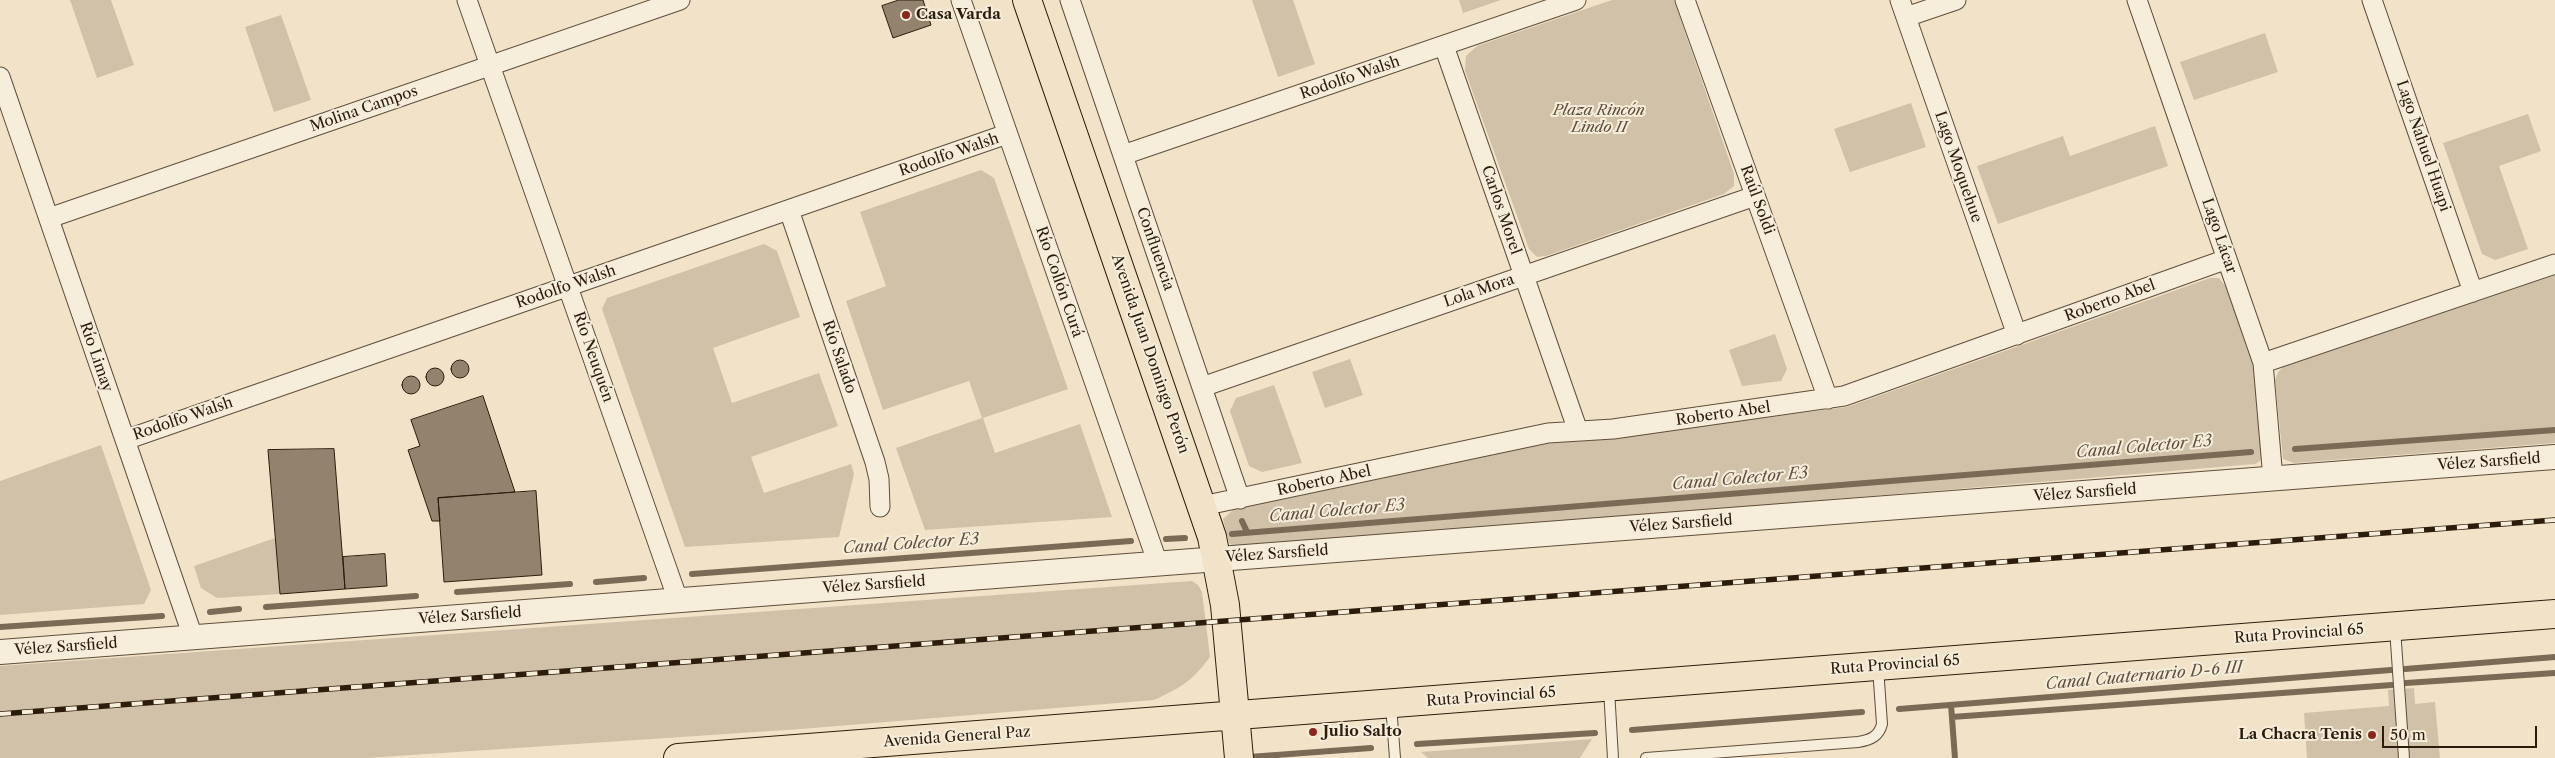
<!DOCTYPE html>
<meta charset="utf-8">
<style>
body{margin:0}
#map{position:relative;width:2555px;height:758px;overflow:hidden;background:#f2e3c8;font-family:"Libre Caslon Text",serif}
canvas{display:block}
.scale{position:absolute;left:2382px;top:726px;width:155px;height:22px;box-sizing:border-box;border:2px solid #2d1c0c;border-top:0;padding-left:6px;font-size:15px;line-height:18px;white-space:nowrap;color:#2d1c0c;-webkit-text-stroke:4px #f7eddb;paint-order:stroke}
</style>
<div id="map">
<canvas width="2555" height="758"></canvas>
<div class="scale">50 m</div>
</div>
<script>
const ctx = document.querySelector('canvas').getContext('2d');
ctx.lineJoin = 'round';
function fillPath(path, color) {
  ctx.fillStyle = color;
  ctx.fill(path, 'evenodd');
}
function strokePath(path, color, width, dash) {
  ctx.strokeStyle = color;
  ctx.lineWidth = width;
  ctx.lineCap = dash ? 'butt' : 'round';
  ctx.setLineDash(dash || []);
  ctx.stroke(path);
}
function drawText(font, color, halo, rows, align = 'center') {
  ctx.font = font + ' "Libre Caslon Text",serif';
  ctx.lineWidth = 4;
  ctx.setLineDash([]);
  ctx.textBaseline = 'middle';
  ctx.strokeStyle = halo;
  ctx.fillStyle = color;
  for (const [text, x, y, turn = 0] of rows) {
    ctx.save();
    ctx.translate(x, y);
    ctx.rotate((+turn || 0) * Math.PI / 180);
    ctx.textAlign = isNaN(turn) ? turn : align;
    if (halo) ctx.strokeText(text, 0, 0);
    ctx.fillText(text, 0, 0);
    ctx.restore();
  }
}
fillPath(new Path2D(`
 M70,0H111L134,65L97,78Z
 M1252,0H1293L1315,64L1278,77Z
 M1459,0H1501L1463,13Z
 M1612,0H1674L1734,174V186L1724,194L1546,256L1537,257L1529,249L1465,71L1466,56L1477,46Z
 M281,15L311,100L274,112L245,27Z
 M2265,33L2278,72L2194,100L2180,62Z
 M1911,103L1926,147L1850,172L1834,129Z
 M2528,114L2541,151L2499,166L2528,249L2495,260L2482,254L2443,143Z
 M2155,126L2168,166L1998,224L1977,166L2063,136L2070,156Z
 M981,170L994,178L1068,389L983,418L995,453L1080,424L1112,517L925,530L896,448L982,418L969,381L883,410L846,301L886,286L860,212Z
 M764,244L777,251L800,317L713,348L732,403L819,373L838,426L751,457L764,493L851,464L854,474L839,537L685,547L602,309L607,298Z
 M2555,274V443L2294,463L2283,459L2275,380L2278,372L2283,367Z
 M2210,278H2219L2226,287L2254,369L2262,456L2260,461L2255,464L1240,549L1229,543L1223,519L1233,510L1553,442L1587,441L1847,407Z
 M1775,334L1787,369L1781,381L1742,386L1729,350Z
 M1350,359L1363,395L1325,408L1312,372Z
 M1274,385L1302,463L1262,472L1249,466L1230,411L1236,398Z
 M101,445L151,590L144,604L0,615V481Z
 M275,538L280,594L217,598L201,588L194,566Z
 M1192,581L1198,585L1202,592L1210,657C1191,682 1182,687 1154,700L801,729L367,758H0V666Z
 M2414,688L2415,704L2435,702L2440,758H2307L2304,713L2389,706L2388,690Z
 M1592,739L1580,758H1428L1421,752Z`), '#d1c1a8');
strokePath(new Path2D(`
 M2295,449L2555,430
 M1242,521L1247,532
 M1232,534L2251,452
 M1166,539L1185,538
 M692,574L1131,541
 M596,582L644,578
 M457,592L570,584
 M266,607L416,596
 M210,612L239,609
 M0,627L162,616
 M2405,669L2555,657
 M2406,683L2555,673
 M1951,705L1955,758
 M1899,709L2391,670
 M1952,717L2392,685
 M1632,730L1862,712
 M1417,744L1595,733
 M1249,757L1371,748`), '#7b6b56', 6);
const building = new Path2D(`
 M899,0H923L931,25L893,38L882,6Z
 M451 369a9 9 0 1 1 18 0a9 9 0 1 1-18 0Z
 M426 377a9 9 0 1 1 18 0a9 9 0 1 1-18 0Z
 M402 385a9 9 0 1 1 18 0a9 9 0 1 1-18 0Z
 M483,396L515,492L438,498L440,521H432L408,450L420,446L411,420Z
 M334,449L345,589L280,594L268,450Z
 M536,491L542,575L444,582L438,498Z
 M385,554L387,586L345,589L343,557Z`);
fillPath(building, '#93836e');
strokePath(building, '#2d1c0c', 1);
const service = new Path2D(`
 M2395,628L2404,758
 M1609,689L1613,758
 M1391,705L1395,758
 M1646,758L1858,742C1871,740 1879,736 1882,724L1878,667`);
const minor = new Path2D(`
 M467,0L678,600
 M961,0L1158,564
 M1070,0L1240,499
 M1685,0L1828,399
 M1900,0L2017,335
 M2137,0L2263,363L2273,479
 M2372,0L2473,292
 M1906,17L1956,0
 M1444,46L1578,431
 M0,77L193,637
 M1123,155L1576,0
 M789,210L875,462L879,479L880,507
 M49,218L680,0
 M2263,363L2555,264
 M1202,387L1755,196
 M125,440L1007,134
 M1202,506L1548,433L1613,429L1844,396L2227,259`);
const tertiary = new Path2D(`
 M0,652L2555,457`);
const primary = new Path2D(`
 M1027,0L1212,537L1225,605L1239,758
 M678,758L2555,614`);
strokePath(service, '#5e4e3b', 12);
strokePath(minor, '#5e4e3b', 21);
strokePath(tertiary, '#5e4e3b', 26);
strokePath(primary, '#2d1c0c', 30);
strokePath(service, '#f7eddb', 10);
strokePath(minor, '#f7eddb', 19);
strokePath(tertiary, '#f7eddb', 24);
strokePath(primary, '#f2e3c8', 28);
const rail = new Path2D(`
 M0,714L2555,520`);
strokePath(rail, '#2d1c0c', 5.5);
strokePath(rail, '#f7eddb', 4, [11]);
for (const [x, y, r, color] of [
 [906,15,5,"#8f2418"],
 [1313,732,5,"#8f2418"],
 [2372,735,5,"#8f2418"]
]) {
  const dot = new Path2D();
  dot.arc(x, y, r, 0, 2 * Math.PI);
  ctx.fillStyle = color;
  ctx.fill(dot);
  strokePath(dot, '#f7eddb', 2);
}
drawText('bold 15px', '#2d1c0c', '#f7eddb', [
 ["Casa Varda",916,15],
 ["Julio Salto",1323,732],
 ["La Chacra Tenis",2362,735,"right"]
], 'left');
drawText('15px', '#2d1c0c', '#f7eddb', [
 ["Rodolfo Walsh",1350,78,-19],
 ["Molina Campos",364,109,-19],
 ["Lago Nahuel Huapi",2423,146,71],
 ["Rodolfo Walsh",949,155,-19],
 ["Lago Moquehue",1958,167,71],
 ["Raúl Soldi",1757,200,70],
 ["Carlos Morel",1501,210,71],
 ["Lago Lácar",2219,236,71],
 ["Confluencia",1155,249,71],
 ["Río Collón Curá",1059,282,71],
 ["Rodolfo Walsh",566,287,-19],
 ["Lola Mora",1479,291,-19],
 ["Roberto Abel",2110,301,-20],
 ["Avenida Juan Domingo Perón",1150,354,71],
 ["Río Limay",96,357,71],
 ["Río Neuquén",593,357,71],
 ["Río Salado",839,357,71],
 ["Roberto Abel",1723,414,-8],
 ["Rodolfo Walsh",183,419,-19],
 ["Vélez Sarsfield",2489,462,-4],
 ["Roberto Abel",1324,481,-12],
 ["Vélez Sarsfield",2085,493,-4],
 ["Vélez Sarsfield",1681,524,-4],
 ["Vélez Sarsfield",1277,554,-4],
 ["Vélez Sarsfield",874,585,-4],
 ["Vélez Sarsfield",470,616,-4],
 ["Ruta Provincial 65",2299,634,-4],
 ["Vélez Sarsfield",66,647,-4],
 ["Ruta Provincial 65",1895,665,-4],
 ["Ruta Provincial 65",1491,697,-4],
 ["Avenida General Paz",957,737,-4]
]);
drawText('italic 15px', '#5e4e3b', '#f7eddb', [
 ["Plaza Rincón",1599,111],
 ["Lindo II",1599,128]
]);
drawText('italic 16px', '#61503e', '#f7eddb', [
 ["Canal Colector E3",2144,447,-5],
 ["Canal Colector E3",1740,479,-5],
 ["Canal Colector E3",1337,511,-5],
 ["Canal Colector E3",911,544,-4],
 ["Canal Cuaternario D-6 III",2144,676,-5]
]);
</script>
